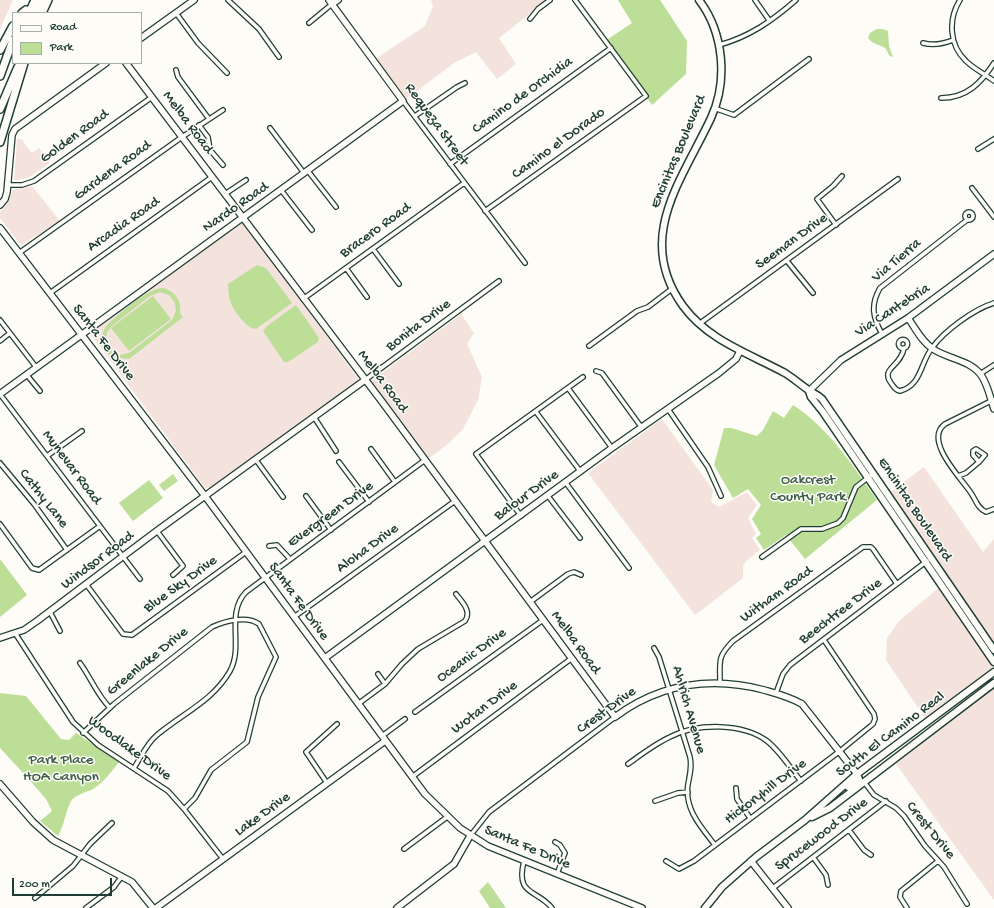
<!DOCTYPE html>
<style>
body{margin:0}
#map{position:relative;width:994px;height:908px;overflow:hidden;background:#fdfcf7;font-family:"Gochi Hand",sans-serif}
canvas{display:block}
.legend{position:absolute;left:12px;top:12px;width:130px;height:52px;box-sizing:border-box;background:#fdfcf7;border:1px solid #a4b0a9;margin:0;padding:5px 7px;list-style:none;font-size:12px;color:#1f3d34}
.legend li{display:flex;align-items:center;gap:8px;height:20px}
.legend b{width:20px;border:1px solid #a4b0a9}
.scale{position:absolute;left:12px;top:878px;width:100px;height:18px;box-sizing:border-box;border:2px solid #1f3d34;border-top:0;padding-left:5px;font-size:12px;line-height:14px;white-space:nowrap;color:#1f3d34;-webkit-text-stroke:3px #fdfcf7;paint-order:stroke}
</style>
<div id="map">
<canvas width="994" height="908"></canvas>
<ul class="legend">
<li><b style="height:5px;background:#fdfcf7"></b>Road</li>
<li><b style="height:11px;background:#bcde97"></b>Park</li>
</ul>
<div class="scale">200 m</div>
</div>
<script>
const ctx = document.querySelector('canvas').getContext('2d');
ctx.lineJoin = 'round';
function fillPath(path, color) {
  ctx.fillStyle = color;
  ctx.fill(path, 'evenodd');
}
function strokePath(path, color, width, dash) {
  ctx.strokeStyle = color;
  ctx.lineWidth = width;
  ctx.lineCap = dash ? 'butt' : 'round';
  ctx.setLineDash(dash || []);
  ctx.stroke(path);
}
function drawText(font, color, halo, rows, align = 'center') {
  ctx.font = font + ' "Gochi Hand",sans-serif';
  ctx.lineWidth = 3;
  ctx.setLineDash([]);
  ctx.textBaseline = 'middle';
  ctx.strokeStyle = halo;
  ctx.fillStyle = color;
  for (const [text, x, y, turn = 0] of rows) {
    ctx.save();
    ctx.translate(x, y);
    ctx.rotate((+turn || 0) * Math.PI / 180);
    ctx.textAlign = isNaN(turn) ? turn : align;
    if (halo) ctx.strokeText(text, 0, 0);
    ctx.fillText(text, 0, 0);
    ctx.restore();
  }
}
fillPath(new Path2D(`
 M0,0H13L0,29Z
 M431,0H547L499,38L516,64L497,79L476,52L454,63L406,99L375,59L425,26L433,6Z
 M17,139H21L32,153L39,148L50,163L28,178L18,180H14Z
 M32,186L60,221L21,245L0,218V212L8,201L13,190Z
 M240,223L243,224L269,258L358,378V381L210,488H205L89,332Z
 M461,314L474,333L467,344L482,377L478,400L463,429L449,443L428,459L371,381Z
 M662,419L713,490L711,502L719,507L747,492L757,505L748,518L756,534L752,538L760,550L746,561L743,566V578L695,615L588,473Z
 M924,467L983,552L994,539V647L889,493Z
 M941,586L994,664V668L925,718L886,660L887,638L900,620Z
 M994,687V900L896,764L974,704Z`), '#f4e2dd');
fillPath(new Path2D(`
 M618,0H660L687,41L686,74L652,105L605,41L632,23Z
 M877,29H883L888,31L889,46L893,57C887,56 889,52 885,48C880,44 873,45 868,38L870,33Z
 M257,265L266,268L292,303L256,329C249,328 247,325 243,321C231,307 229,302 228,284Z
 M163,288C175,291 182,301 180,313L183,317L129,359C125,358 120,359 116,358C101,354 98,336 107,325C119,314 147,288 163,288ZM160,292L169,295L175,303L176,311L172,320L129,353L120,355L111,350L106,339L107,332L112,326L150,296Z
 M153,296L171,319L129,351L111,328Z
 M296,305L319,338L318,342L288,362H284L263,331L267,326Z
 M793,405C829,428 853,466 877,500L805,559L786,535L764,550L756,538L761,534L752,519L761,505L748,489L733,498L714,465L724,428H731L757,436L763,430L773,411L784,418Z
 M173,474L178,481L164,491L159,485Z
 M149,480L163,498L133,521L119,503Z
 M0,559L27,595L0,617Z
 M0,693L26,696L61,739L69,740L76,733L119,762C111,772 104,782 93,789C85,793 76,794 71,801C66,810 64,826 58,836L40,821L52,811L46,799L25,775L0,748Z
 M488,882L506,908H490L479,891Z`), '#bcde97');
const street = new Path2D(`
 M228,0L259,29L279,57
 M755,0L769,20
 M960,0C948,19 949,45 966,61C974,69 985,74 994,81
 M176,13L198,43L227,73
 M530,19L538,9L550,0
 M309,23L332,4
 M923,43C934,46 943,44 953,40
 M719,45C749,37 772,21 796,0
 M176,70L178,77L209,119
 M941,98C967,98 981,83 994,63
 M403,101L525,263
 M714,108L734,115L809,59
 M415,116L457,87L465,83
 M199,125L208,137L210,150L223,165
 M270,128L304,173
 M978,149L994,139
 M450,164L611,48
 M308,171L336,207
 M8,185H22L34,181L152,97
 M972,188L994,217
 M281,190L312,230
 M225,194L246,180
 M485,211L646,96L575,0
 M965 216a4 4 0 1 1 8 0a4 4 0 1 1-8 0Z
 M836,225L817,199L833,186L842,176
 M373,249L399,284
 M19,253L182,137L223,110
 M787,261L813,293
 M346,268L367,297
 M50,293L212,177
 M303,299L464,183
 M0,320L36,367
 M699,324L898,179
 M882,334C873,318 870,305 880,288L967,220
 M898.5 344a4.5 4.5 0 1 1 9 0a4.5 4.5 0 1 1-9 0Z
 M0,341L10,333
 M589,346L637,311L648,307L673,288
 M904,348C901,367 880,368 891,383C894,387 895,390 900,391C922,385 920,363 932,348C944,331 974,309 994,303
 M596,371L602,373L642,428
 M26,374L40,391
 M980,374L994,365
 M365,380L499,281
 M568,388L612,448
 M0,394L140,579
 M993,400L945,424C923,440 961,478 971,493C976,500 977,508 986,512L994,509
 M668,409L708,467L721,496
 M536,412L580,471
 M314,417L336,451
 M371,449L395,482
 M976,449L985,455L979,462L973,455V451Z
 M47,456L82,431
 M256,460L283,497
 M339,462L369,502
 M0,463L34,504L67,550
 M958,476L966,473L979,462
 M566,483L629,568
 M306,496L331,530
 M548,496L580,538
 M521,516L476,454L583,377
 M0,524L32,568L39,570L100,526
 M157,531L183,566L173,575
 M269,546L277,545L290,559
 M762,557L801,529H822L838,523L843,518L856,487L874,473
 M86,584L123,634L132,635L246,552
 M530,602L568,574L574,572L581,575
 M50,612L60,631
 M294,617L455,501
 M15,633L73,722L98,745L168,791L184,809L223,859
 M654,648L659,657L690,757C692,767 690,774 688,784C684,809 701,827 715,845
 M80,663C91,678 97,695 110,708
 M378,674L385,684
 M720,683C720,661 717,657 733,641L863,547H871L873,549L897,584
 M776,693L783,674L790,665L927,561
 M358,704L385,684L402,664L418,649L465,621C472,611 462,602 456,594
 M415,712L543,620
 M83,733L114,704L212,627C225,621 247,615 259,624L276,657L258,697L247,742L211,770L195,798L184,809
 M382,736L405,719
 M628,764C642,754 656,743 672,736C698,723 743,723 767,741C780,751 790,768 801,781
 M134,768C141,757 147,743 157,735C183,713 213,701 230,671C244,646 225,614 246,592L425,460
 M412,777L572,658
 M864,782L874,795L896,808L904,816L925,846L944,867L967,904
 M327,783L306,752L337,724
 M736,788L737,799L750,818
 M655,801L678,793L688,792
 M849,830L864,850L871,855
 M470,836L489,812L615,717
 M555,842L560,845L565,853L557,874
 M404,849L447,817
 M813,857L826,875L828,885
 M524,861C515,896 537,889 552,908
 M666,861L679,869L694,861L840,751L873,724L875,719L874,714L824,640
 M773,888L886,801
 M35,898L73,866L90,844L112,823
 M86,908L114,887L122,876
 M907,908L900,897L901,891L938,861`);
const secondary = new Path2D(`
 M332,4L338,0
 M141,38L194,0
 M126,63L383,403L615,717C661,683 710,676 764,690C778,694 790,697 802,704L857,774
 M0,205L5,199L7,192L12,135L15,129L106,63
 M0,228L205,496L425,794L460,828L488,846L642,908
 M908,318C916,329 921,341 933,349C948,359 970,360 981,375C988,385 990,397 994,409
 M809,391L841,360L908,318L994,254
 M0,394L403,101L329,0
 M0,638L24,630L37,621L158,530L365,380
 M325,658L612,448L719,373L736,359L740,351
 M0,784L33,822L53,840L132,882L153,908
 M751,861L788,908
 M156,908L385,741
 M397,908L454,864L470,836`);
const primary = new Path2D(`
 M699,0C724,33 728,81 711,118C682,180 634,238 683,306C709,341 748,353 785,373C793,378 800,384 807,389C812,393 817,394 822,399L994,650
 M809,391L811,397L823,412L994,662
 M848,787L859,779L857,774
 M812,817L830,808L994,683
 M705,908L722,887L756,857L805,820L857,774L994,672`);
const highway = new Path2D(`
 M22,13L26,10
 M29,13L35,0
 M36,13L42,0
 M42,13L48,0
 M0,50L13,26
 M0,76L13,40
 M0,109L18,67
 M0,142L24,63`);
strokePath(street, '#1f3d34', 6);
strokePath(secondary, '#1f3d34', 8);
strokePath(primary, '#1f3d34', 9);
strokePath(highway, '#1f3d34', 10);
strokePath(street, '#fdfcf7', 3.5);
strokePath(secondary, '#fdfcf7', 5.5);
strokePath(primary, '#fdfcf7', 6);
strokePath(highway, '#fdfcf7', 7);
drawText('15px', '#1f3d34', '#fdfcf7', [
 ["Camino de Orchidia",523,96,-36],
 ["Melba Road",187,123,53],
 ["Requeza Street",436,125,54],
 ["Golden Road",75,137,-36],
 ["Camino el Dorado",559,144,-36],
 ["Encinitas Boulevard",679,152,-67],
 ["Gardena Road",113,171,-36],
 ["Nardo Road",236,208,-35],
 ["Arcadia Road",124,225,-35],
 ["Bracero Road",376,231,-36],
 ["Seeman Drive",792,242,-36],
 ["Via Tierra",897,261,-40],
 ["Via Cantebria",893,311,-33],
 ["Bonita Drive",419,326,-37],
 ["Santa Fe Drive",103,343,52],
 ["Melba Road",382,382,53],
 ["Munevar Road",71,468,53],
 ["Balour Drive",527,496,-36],
 ["Cathy Lane",43,499,52],
 ["Encinitas Boulevard",914,510,56],
 ["Evergreen Drive",331,515,-36],
 ["Aloha Drive",368,549,-36],
 ["Windsor Road",98,561,-37],
 ["Blue Sky Drive",181,585,-36],
 ["Witham Road",777,595,-36],
 ["Santa Fe Drive",298,602,54],
 ["Beechtree Drive",841,612,-37],
 ["Melba Road",575,643,54],
 ["Oceanic Drive",472,656,-36],
 ["Greenlake Drive",148,662,-39],
 ["Wotan Drive",485,708,-37],
 ["Ahlrich Avenue",688,710,74],
 ["Crest Drive",607,711,-36],
 ["South El Camino Real",891,735,-37],
 ["Woodlake Drive",129,749,36],
 ["Hickoryhill Drive",766,792,-37],
 ["Lake Drive",263,815,-36],
 ["Crest Drive",930,831,51],
 ["Sprucewood Drive",822,835,-37],
 ["Santa Fe Drive",527,848,23]
]);
drawText('15px', '#3e5d48', '#fdfcf7', [
 ["Oakcrest",808,481],
 ["County Park",808,498],
 ["Park Place",61,761],
 ["HOA Canyon",61,778]
]);
</script>
